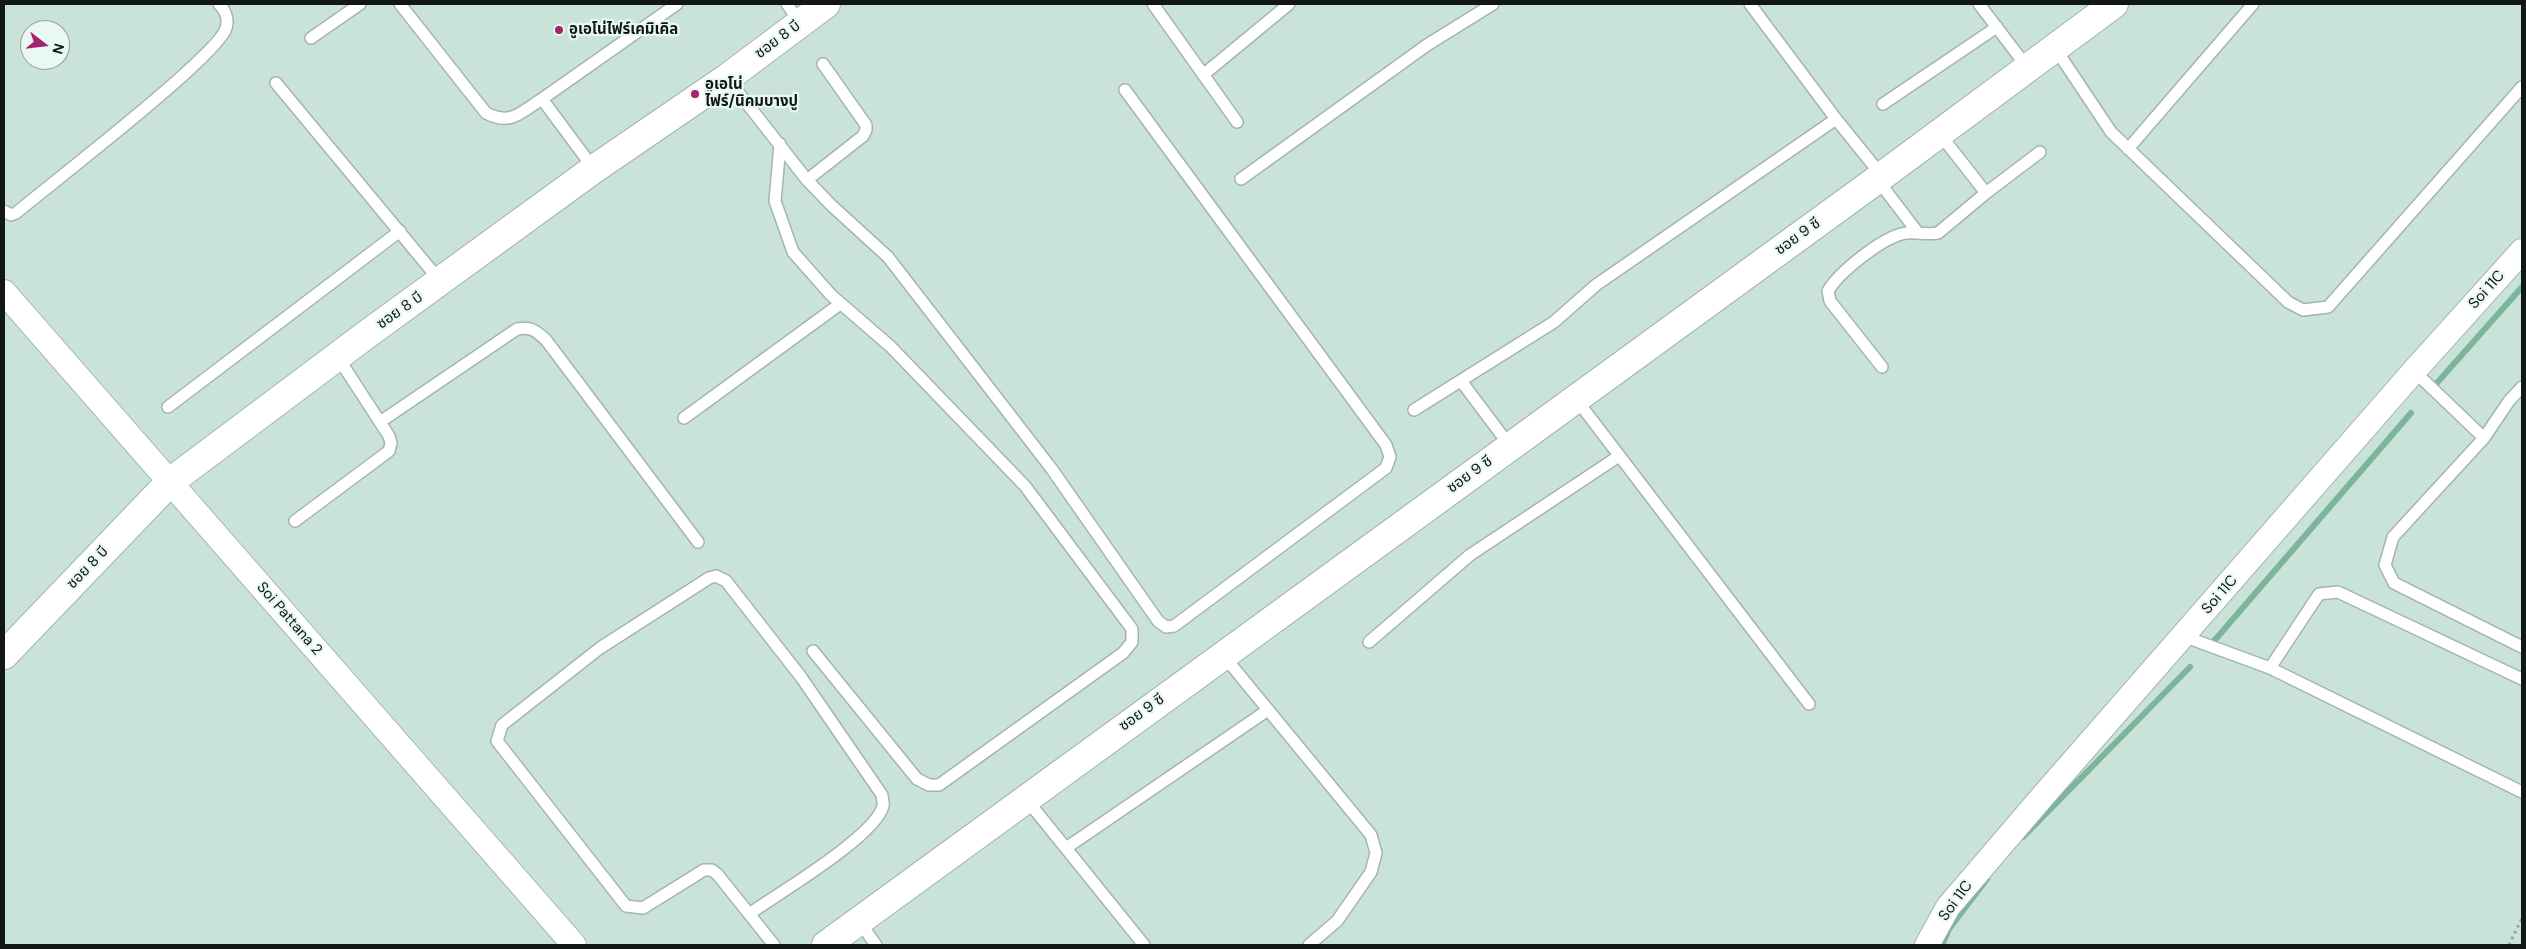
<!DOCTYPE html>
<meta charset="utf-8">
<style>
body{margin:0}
#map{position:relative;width:2526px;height:949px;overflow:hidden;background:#dcece5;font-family:"DM Sans",sans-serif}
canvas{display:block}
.frame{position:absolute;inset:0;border:5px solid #111714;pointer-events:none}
.north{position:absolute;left:20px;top:20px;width:50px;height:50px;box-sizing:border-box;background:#e9f9f2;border:1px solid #939f99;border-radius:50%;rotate:106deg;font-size:14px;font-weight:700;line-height:20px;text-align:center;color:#111714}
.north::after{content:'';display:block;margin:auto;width:18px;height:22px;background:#a6226e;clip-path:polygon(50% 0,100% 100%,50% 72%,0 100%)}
</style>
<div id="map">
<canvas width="2526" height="949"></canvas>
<div class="frame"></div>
<div class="north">N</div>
</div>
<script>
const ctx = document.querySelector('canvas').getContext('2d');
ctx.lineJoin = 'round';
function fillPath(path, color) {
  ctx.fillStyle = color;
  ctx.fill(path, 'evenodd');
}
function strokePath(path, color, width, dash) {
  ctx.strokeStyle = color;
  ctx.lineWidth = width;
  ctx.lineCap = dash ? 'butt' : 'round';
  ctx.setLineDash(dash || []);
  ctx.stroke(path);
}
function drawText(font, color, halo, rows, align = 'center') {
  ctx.font = font + ' "DM Sans","Noto Sans Thai",sans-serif';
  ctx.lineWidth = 4.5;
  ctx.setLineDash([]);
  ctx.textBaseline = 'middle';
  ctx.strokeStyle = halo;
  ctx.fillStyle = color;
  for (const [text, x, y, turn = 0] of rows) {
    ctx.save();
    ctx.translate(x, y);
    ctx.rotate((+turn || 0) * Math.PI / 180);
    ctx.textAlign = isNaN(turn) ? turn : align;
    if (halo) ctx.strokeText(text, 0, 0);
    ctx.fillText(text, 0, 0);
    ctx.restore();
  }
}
fillPath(new Path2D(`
 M4,4H2522V945H4ZM30,30H60V60H30Z`), '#cae3d9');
strokePath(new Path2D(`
 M2436,384L2522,287
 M2214,641L2411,413
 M2023,837L2190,667
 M1942,945L1949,929L1987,879`), '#7db49e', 6);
const lane = new Path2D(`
 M400,4L486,113C511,126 521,112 542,99
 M787,4L800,23
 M1153,4L1237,122
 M1750,4L1836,119
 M1979,4L2027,67
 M311,38L360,4
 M2055,48L2111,132L2288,302L2303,310L2328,307L2522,87
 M1203,75L1289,4
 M727,78L807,180L831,205L888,257L1051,468L1158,621L1166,627L1174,626L1386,468L1390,457L1386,445L1125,90
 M276,83L441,282
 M1883,104L1997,27
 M1939,133L1986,193L2040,152
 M780,144L775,201L793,252L831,295L891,347L1025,486L1132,629V642L1123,653L939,785H929L917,779L813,651
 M2128,149L2253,4
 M594,169L542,99L677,4
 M1241,179L1427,45L1493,4
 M1877,179L1918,233
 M807,180L863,136L866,130V125L823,64
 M4,211L11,215L16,213C48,186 219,55 226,28C229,19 225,10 219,4
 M1882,367L1830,301L1828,291C1839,272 1885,235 1907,233C1917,232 1927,235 1938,233L1986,193
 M2414,371L2484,438
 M1461,381L1510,446
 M2522,387L2509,401L2484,438L2393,537L2385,565L2394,583L2522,647
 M1576,399L1809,704
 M168,407L400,231
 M1414,410L1554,322L1596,285L1836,119L1882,176
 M684,418L840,304
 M380,422L517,329C531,326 536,331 546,340L698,542
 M295,521L389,451L391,443L389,436L337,356
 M2183,636L2270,668L2319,594L2338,592L2522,679
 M1369,642L1470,555L1619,456
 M1223,655L1371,835L1376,853L1371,872L1337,921L1309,945
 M2270,668L2522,792
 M1027,800L1144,945
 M1066,848L1268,710
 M749,914C776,895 876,836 883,806C884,803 882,798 882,795L801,677L726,581L716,576L709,578L600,648L502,725L497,741L626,906L643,908L704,870H712L718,875L774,945
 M859,921L876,945`);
const street = new Path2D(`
 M4,292L574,945
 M1927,945L1948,907L2043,796L2414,371L2522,251`);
const secondary = new Path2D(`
 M4,655L170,482L370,332L594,169L727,78L826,4
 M826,945L1882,176L2114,4`);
strokePath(lane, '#a5b4ae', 14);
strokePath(street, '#a5b4ae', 26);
strokePath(secondary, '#a5b4ae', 30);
strokePath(new Path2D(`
 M2509,945L2521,920L2522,921`), '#96a39d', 3, [2.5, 4]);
strokePath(lane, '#fff', 11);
strokePath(street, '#fff', 24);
strokePath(secondary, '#fff', 28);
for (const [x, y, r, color] of [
 [559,30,5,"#a6226e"],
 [695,94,5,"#a6226e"]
]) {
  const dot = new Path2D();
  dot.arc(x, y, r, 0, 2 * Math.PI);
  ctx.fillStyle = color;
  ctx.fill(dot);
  strokePath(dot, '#e9f9f2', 2);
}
drawText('bold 15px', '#111714', '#e9f9f2', [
 ["อูเอโน่ไฟร์เคมิเคิล",569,30],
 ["อูเอโน่",705,85],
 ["ไฟร์/นิคมบางปู",705,102]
], 'left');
drawText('15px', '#111714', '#e9f9f2', [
 ["ซอย 8 บี",778,40,-37],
 ["ซอย 9 ซี",1798,237,-36],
 ["Soi 11C",2487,290,-48],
 ["ซอย 8 บี",400,311,-35],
 ["ซอย 9 ซี",1470,475,-36],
 ["ซอย 8 บี",88,568,-46],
 ["Soi 11C",2220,595,-49],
 ["Soi Pattana 2",289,619,49],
 ["ซอย 9 ซี",1142,713,-36],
 ["Soi 11C",1956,901,-54]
]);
</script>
